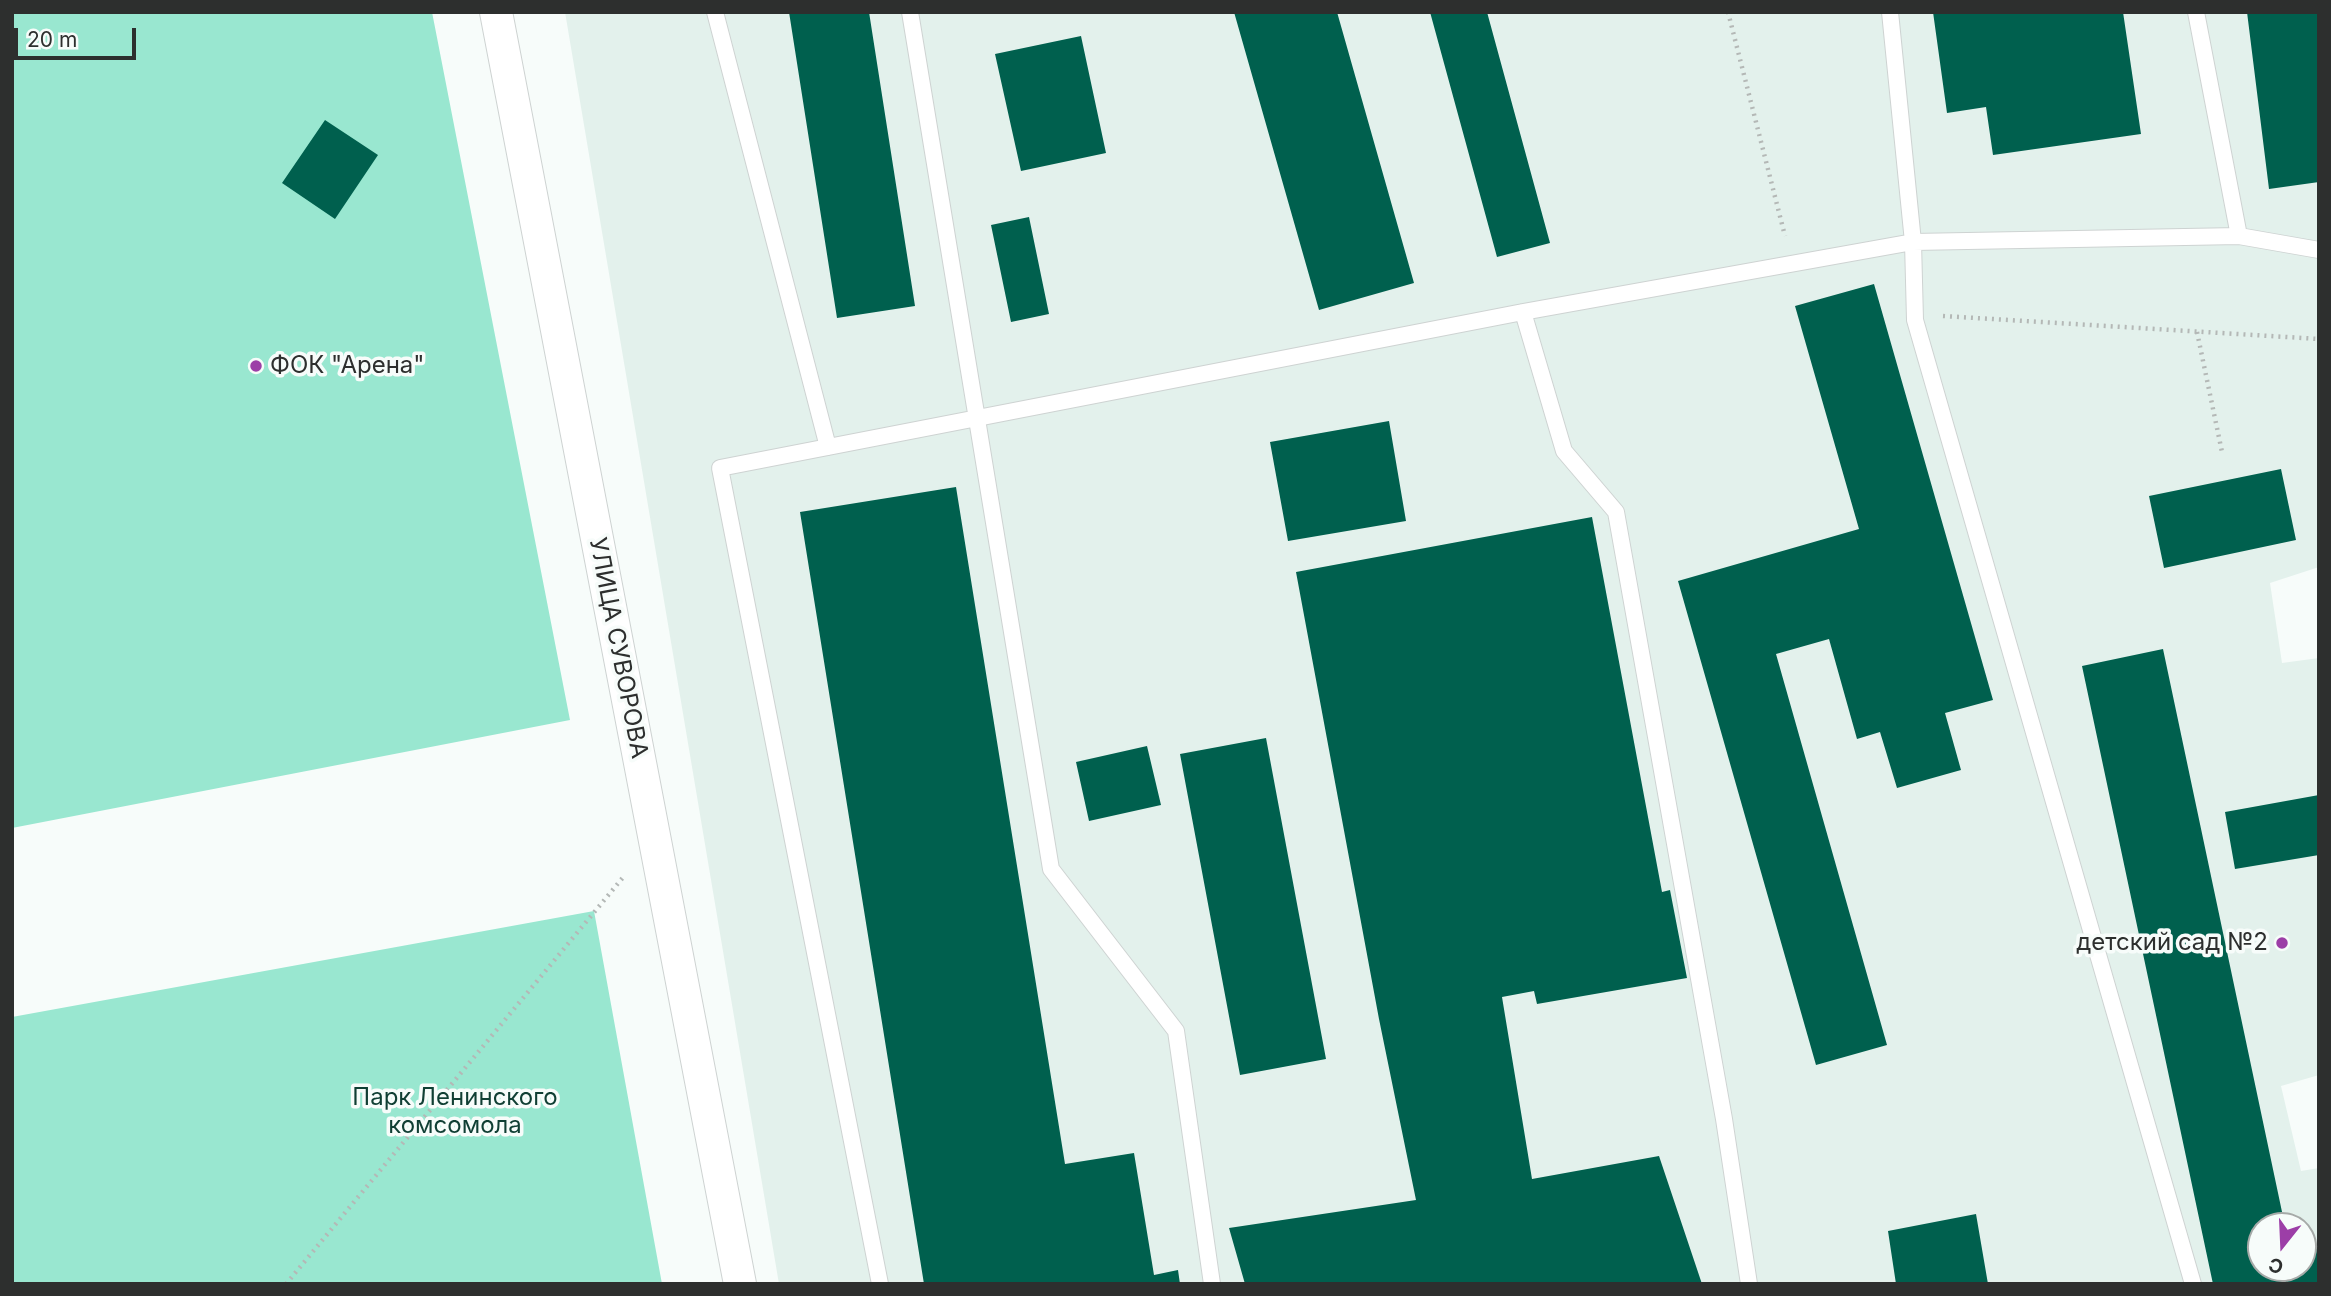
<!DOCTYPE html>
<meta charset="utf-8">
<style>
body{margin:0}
#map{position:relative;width:2331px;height:1296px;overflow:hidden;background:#f7fcfa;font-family:Inter,sans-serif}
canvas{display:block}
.frame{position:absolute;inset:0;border:14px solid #2d2f2e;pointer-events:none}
.north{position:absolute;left:2247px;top:1212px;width:70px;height:70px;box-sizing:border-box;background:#f7fcfa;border:2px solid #a6aaa8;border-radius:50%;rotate:198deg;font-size:19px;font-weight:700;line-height:28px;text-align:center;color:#2d2f2e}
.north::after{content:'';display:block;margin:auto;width:24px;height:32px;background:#9c3ea7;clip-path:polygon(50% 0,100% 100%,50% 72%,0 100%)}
.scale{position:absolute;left:14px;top:28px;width:122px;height:32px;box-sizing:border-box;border:4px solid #2d2f2e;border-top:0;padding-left:9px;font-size:21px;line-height:24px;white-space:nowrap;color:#2d2f2e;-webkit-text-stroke:5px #f7fcfa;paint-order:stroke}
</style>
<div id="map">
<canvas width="2331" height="1296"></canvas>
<div class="frame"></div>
<div class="north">С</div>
<div class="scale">20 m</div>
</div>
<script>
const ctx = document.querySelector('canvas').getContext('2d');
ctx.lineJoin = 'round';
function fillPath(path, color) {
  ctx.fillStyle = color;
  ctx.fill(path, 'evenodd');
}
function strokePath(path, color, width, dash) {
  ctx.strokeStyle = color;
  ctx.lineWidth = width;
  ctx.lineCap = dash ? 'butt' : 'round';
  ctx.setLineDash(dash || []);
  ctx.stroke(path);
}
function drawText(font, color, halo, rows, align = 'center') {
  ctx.font = font + ' Inter,sans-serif';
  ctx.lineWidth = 7;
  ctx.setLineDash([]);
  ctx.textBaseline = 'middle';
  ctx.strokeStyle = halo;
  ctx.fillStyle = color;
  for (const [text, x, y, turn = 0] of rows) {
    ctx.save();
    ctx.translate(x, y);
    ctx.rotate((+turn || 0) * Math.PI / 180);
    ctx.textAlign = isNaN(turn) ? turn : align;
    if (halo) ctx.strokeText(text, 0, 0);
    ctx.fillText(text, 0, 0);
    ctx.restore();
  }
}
fillPath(new Path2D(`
 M565,12H2319V567L2270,583L2282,663L2319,658V1075L2281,1086L2301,1171L2319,1168V1284H779ZM2261,1226H2303V1268H2261Z`), '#e3f1ec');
fillPath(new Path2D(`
 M12,12H432L570,720L12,828Z
 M594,911L662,1284H12V1017Z`), '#99e7d0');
fillPath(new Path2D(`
 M789,12H869L915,306L837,318Z
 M1234,12H1337L1414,283L1319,310Z
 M1430,12H1487L1550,243L1497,257Z
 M1933,12H2123L2141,134L1993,155L1986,107L1947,113Z
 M2247,12H2319V182L2269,189Z
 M1081,36L1106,153L1021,171L995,54Z
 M325,120L378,155L335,219L282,183Z
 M1029,217L1049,314L1011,322L991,225Z
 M1874,284L1993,700L1945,713L1961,770L1897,788L1880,732L1857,739L1829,639L1776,654L1887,1045L1816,1065L1678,581L1859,529L1795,306Z
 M1389,421L1406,521L1288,541L1270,442Z
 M2281,469L2296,540L2164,568L2149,496Z
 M956,487L1065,1164L1134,1153L1154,1275L1178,1270L1180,1284H924L800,512Z
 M1592,517L1662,892L1670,890L1687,978L1537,1004L1534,991L1502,997L1532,1179L1659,1156L1702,1284H1245L1229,1228L1416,1200L1379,1019L1296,572Z
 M2163,649L2285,1226H2261V1268H2303V1251L2319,1248V1284H2213L2082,666Z
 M1266,738L1326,1059L1240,1075L1180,754Z
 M1147,746L1161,805L1089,821L1076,762Z
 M2319,795V855L2235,869L2225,812Z
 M1976,1214L1988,1284H1896L1888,1231Z`), '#00604e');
const service = new Path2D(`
 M715,12L828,447
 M910,12L1051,869L1176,1031L1212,1284
 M1890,12L1913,242L1915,320L2193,1284
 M2196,12L2239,236
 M1523,312L1564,451L1616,512L1724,1119L1749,1284
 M880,1284L720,468L1523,312L1913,242L2239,236L2319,250`);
const minor = new Path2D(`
 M496,12L740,1284`);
strokePath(service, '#ced3d2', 18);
strokePath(minor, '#ced3d2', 34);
strokePath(new Path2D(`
 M1728,12L1785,236
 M1943,316L2319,339
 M2197,332L2222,452
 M286,1284L625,875`), '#b4b8b6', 4.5, [2, 5]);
strokePath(service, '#fff', 16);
strokePath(minor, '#fff', 32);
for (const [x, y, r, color] of [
 [256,366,7,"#9c3ea7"],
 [2282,943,7,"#9c3ea7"]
]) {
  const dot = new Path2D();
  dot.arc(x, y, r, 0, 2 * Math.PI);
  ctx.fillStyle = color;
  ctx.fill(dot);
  strokePath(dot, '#f7fcfa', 2.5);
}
drawText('24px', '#2d2f2e', '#f7fcfa', [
 ["ФОК \"Арена\"",270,366],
 ["детский сад №2",2268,943,"right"]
], 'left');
drawText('24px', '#2d2f2e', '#f7fcfa', [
 ["УЛИЦА СУВОРОВА",618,648,79]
]);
drawText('24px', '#103f34', '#f7fcfa', [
 ["Парк Ленинского",455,1098],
 ["комсомола",455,1126]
]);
</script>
